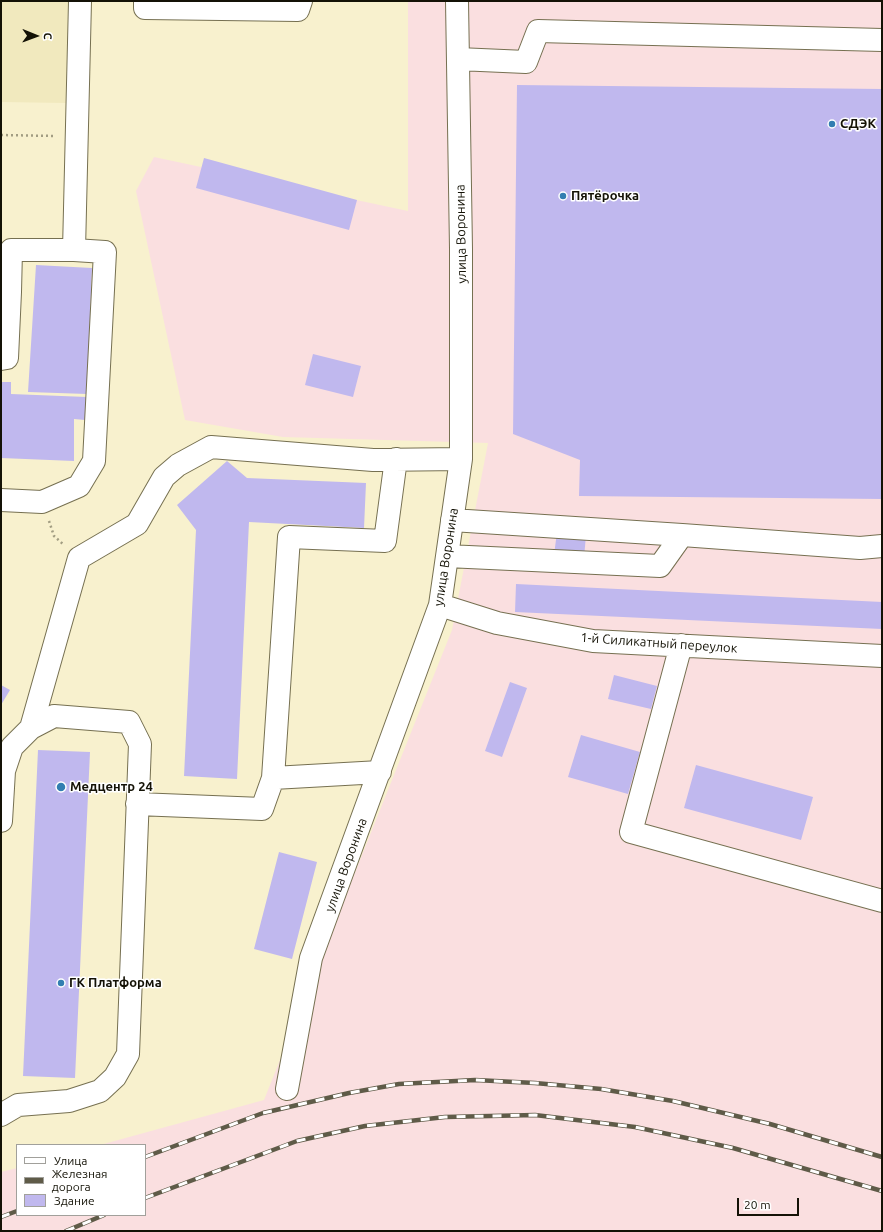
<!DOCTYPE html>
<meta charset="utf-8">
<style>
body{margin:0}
#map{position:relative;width:883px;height:1232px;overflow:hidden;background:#f8f1ce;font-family:Ubuntu,sans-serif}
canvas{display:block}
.frame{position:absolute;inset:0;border:2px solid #141206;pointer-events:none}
.legend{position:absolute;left:16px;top:1144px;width:130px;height:72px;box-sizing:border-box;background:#fff;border:1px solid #a1a09b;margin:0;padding:5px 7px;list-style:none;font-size:12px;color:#141206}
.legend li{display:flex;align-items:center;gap:8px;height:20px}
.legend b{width:20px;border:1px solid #a1a09b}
.north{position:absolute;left:16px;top:16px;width:40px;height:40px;-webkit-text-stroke:3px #fff;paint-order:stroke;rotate:91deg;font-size:11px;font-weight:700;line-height:16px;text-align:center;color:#141206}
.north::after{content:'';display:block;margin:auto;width:14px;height:18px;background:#141206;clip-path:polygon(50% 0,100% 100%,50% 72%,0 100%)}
.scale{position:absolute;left:737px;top:1198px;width:62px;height:18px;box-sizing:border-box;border:2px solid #141206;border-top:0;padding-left:5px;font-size:12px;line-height:14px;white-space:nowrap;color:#141206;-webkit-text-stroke:3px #fff;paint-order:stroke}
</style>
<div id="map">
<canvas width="883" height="1232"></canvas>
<div class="frame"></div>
<ul class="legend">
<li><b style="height:5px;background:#fff"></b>Улица</li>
<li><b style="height:5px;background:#5f5b48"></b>Железная дорога</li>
<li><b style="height:11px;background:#c0b8ee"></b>Здание</li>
</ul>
<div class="north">С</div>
<div class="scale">20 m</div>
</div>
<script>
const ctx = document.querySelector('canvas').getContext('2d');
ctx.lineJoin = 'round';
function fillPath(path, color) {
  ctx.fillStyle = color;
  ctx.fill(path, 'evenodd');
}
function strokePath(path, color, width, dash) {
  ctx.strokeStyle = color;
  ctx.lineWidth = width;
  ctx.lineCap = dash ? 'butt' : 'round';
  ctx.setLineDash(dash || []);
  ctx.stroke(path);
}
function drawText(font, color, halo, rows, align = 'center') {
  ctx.font = font + ' Ubuntu,sans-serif';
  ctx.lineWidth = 3;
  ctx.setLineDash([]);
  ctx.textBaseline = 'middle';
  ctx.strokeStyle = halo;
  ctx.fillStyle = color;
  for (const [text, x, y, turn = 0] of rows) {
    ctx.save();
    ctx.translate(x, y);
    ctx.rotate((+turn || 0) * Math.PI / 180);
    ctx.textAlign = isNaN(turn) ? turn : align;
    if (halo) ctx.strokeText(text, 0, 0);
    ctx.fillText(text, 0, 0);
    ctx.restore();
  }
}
fillPath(new Path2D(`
 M1,1H68L66,103L1,102Z`), '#f1e9be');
fillPath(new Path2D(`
 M408,1H882V1231H1V1172L17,1168V1215H145V1145H100L264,1100L452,630L488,443L283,437L185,420L136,191L154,157L408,211Z`), '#fadfe0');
fillPath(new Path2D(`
 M517,85L882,89V499L579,496L580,460L513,434Z
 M204,158L357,200L349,230L196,188Z
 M36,265L92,268L87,394L28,392Z
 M313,354L361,366L353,397L305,385Z
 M1,382H11V394L87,397L85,420L74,419V461L1,458Z
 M227,461L247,478L366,483L364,528L249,522L237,779L184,776L196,530L177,505Z
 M557,532L586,535L584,558L554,555Z
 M516,584L882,602V629L515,612Z
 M614,675L657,686L651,709L608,699Z
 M510,682L527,688L502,757L485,751Z
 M1,685L10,690L1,705Z
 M581,735L640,752L628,794L568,777Z
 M38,750L90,752L75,1078L23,1076Z
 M696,765L813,797L801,840L684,808Z
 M279,852L317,862L292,959L254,949Z`), '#c0b8ee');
const minor = new Path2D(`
 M145,1V8L298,10L301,1
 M458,59L526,62L538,31L882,40
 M1,291L10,292L11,250H74
 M1,359L7,358L10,292
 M1,500L42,502L79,486L94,461L105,252L74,250L80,1
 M452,520L682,535
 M447,556L660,566L682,535L860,548L882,546
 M440,605L497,623L593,641L882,656
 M681,645L631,832L882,901
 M31,728L79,558L137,524L164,477L178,465L211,447L373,460L461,459
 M273,778L289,537L385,541L396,459
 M137,804L262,809L273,778L380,772
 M1,821L4,771L12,747L31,728L54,716L129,722L140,744L128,1054L115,1077L100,1091L69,1101L18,1105L1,1115
 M287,1089L311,958L440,605L461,459V249L457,1`);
strokePath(minor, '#767051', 24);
strokePath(new Path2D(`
 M1,135L56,136
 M49,521L54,536L64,545`), '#a29d82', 2.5, [2, 3]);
strokePath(minor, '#fff', 22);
const rail = new Path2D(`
 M145,1157L263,1113L349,1093L399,1084L475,1080L535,1083L601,1089L673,1101L770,1124L882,1157
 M145,1198L297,1141L365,1126L445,1117L535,1115L635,1127L733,1148L882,1191
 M1,1217L17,1211
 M66,1231L104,1215`);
strokePath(rail, '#5f5b48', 4.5);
strokePath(rail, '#fff', 3, [9]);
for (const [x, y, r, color] of [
 [832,124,4,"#327eb1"],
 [563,196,4,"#327eb1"],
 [61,787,5,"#327eb1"],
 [61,983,4,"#327eb1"]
]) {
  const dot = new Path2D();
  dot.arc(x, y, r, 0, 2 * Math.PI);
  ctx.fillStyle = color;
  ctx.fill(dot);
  strokePath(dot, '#fff', 1.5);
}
drawText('bold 13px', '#141206', '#fff', [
 ["СДЭК",840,124],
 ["Пятёрочка",571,196],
 ["Медцентр 24",70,787],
 ["ГК Платформа",69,983]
], 'left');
drawText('13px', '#141206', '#fff', [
 ["улица Воронина",461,234,-91],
 ["улица Воронина",446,557,-81],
 ["1-й Силикатный переулок",659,643,4],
 ["улица Воронина",346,865,-70]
]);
</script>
